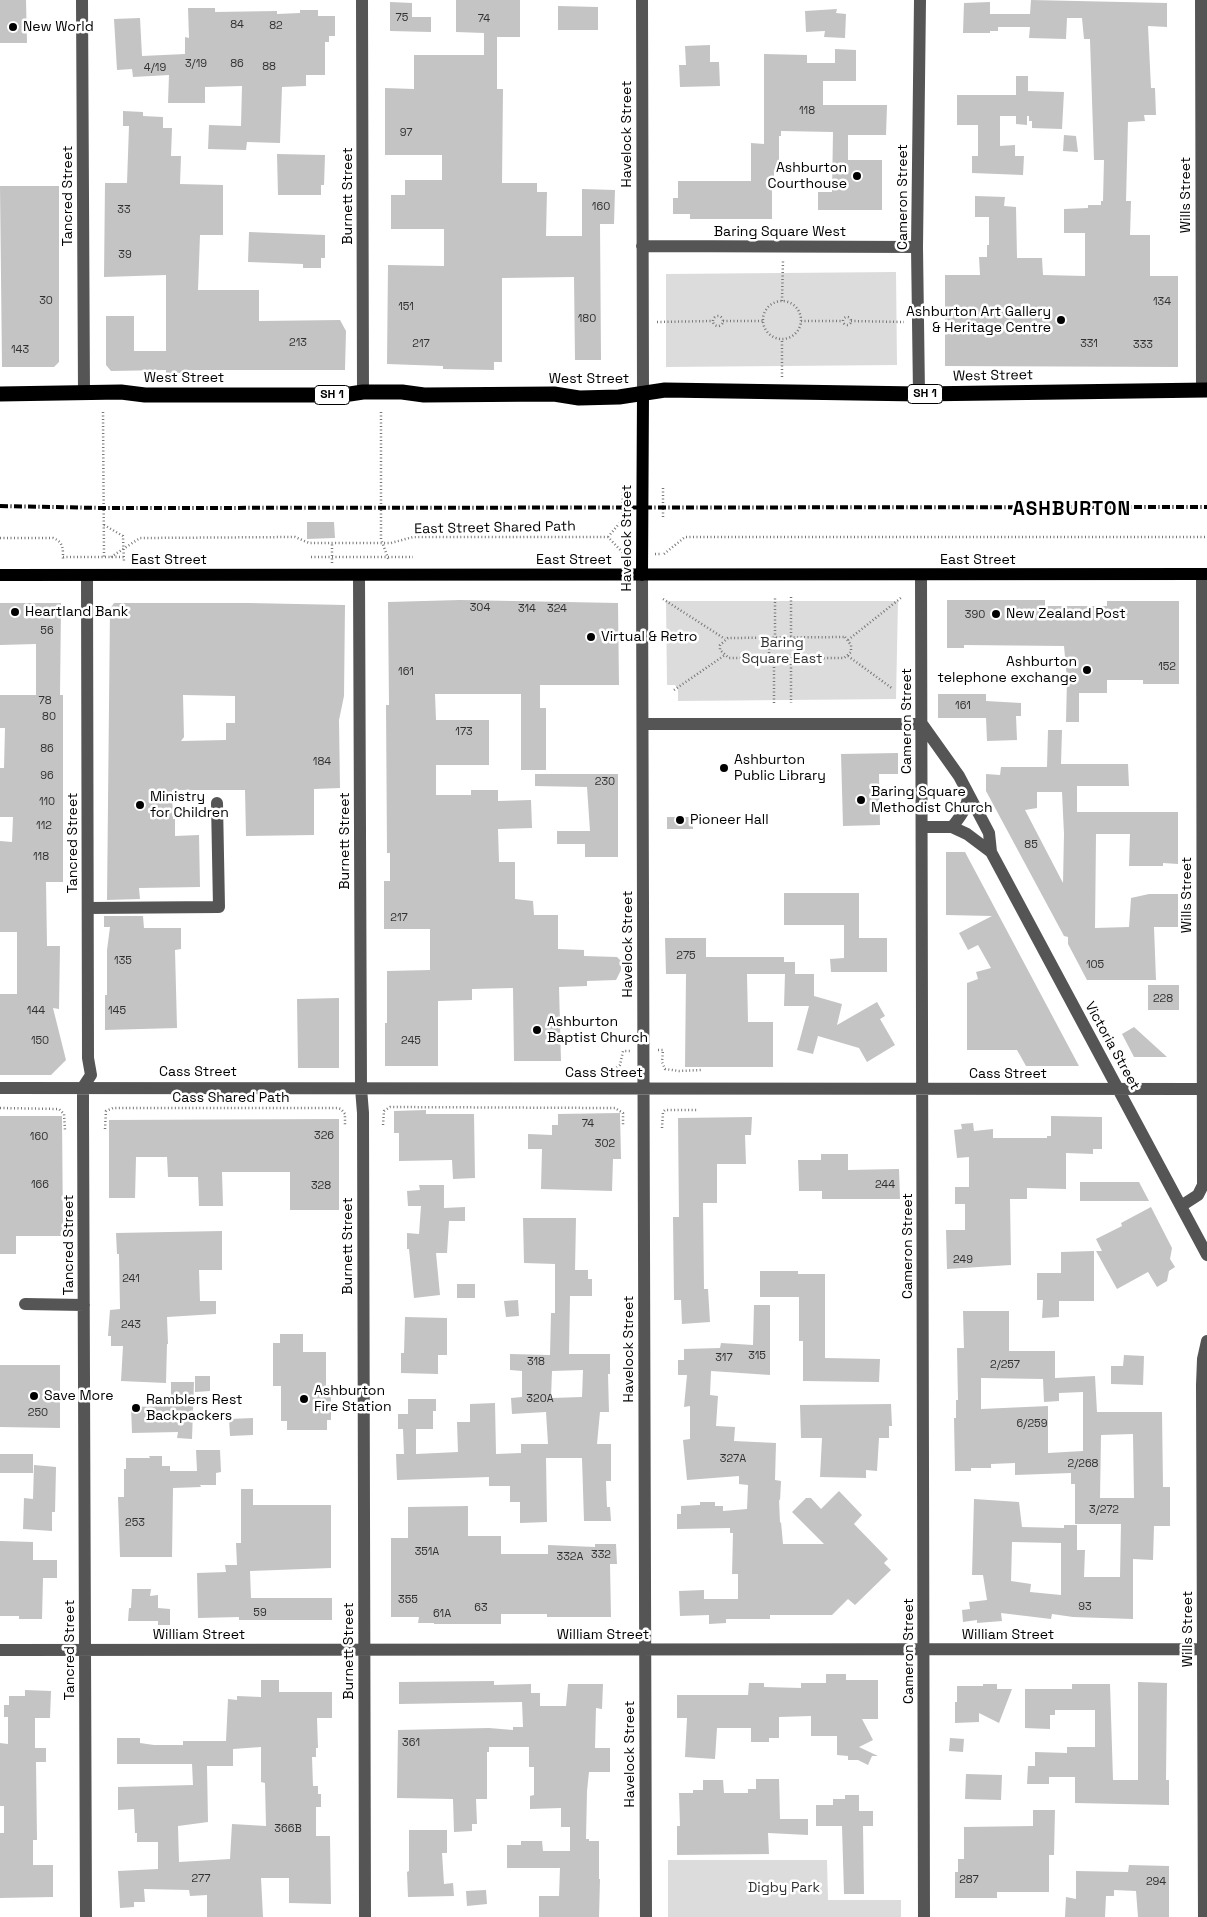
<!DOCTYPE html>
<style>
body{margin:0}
canvas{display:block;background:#fff}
</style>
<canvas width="1207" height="1917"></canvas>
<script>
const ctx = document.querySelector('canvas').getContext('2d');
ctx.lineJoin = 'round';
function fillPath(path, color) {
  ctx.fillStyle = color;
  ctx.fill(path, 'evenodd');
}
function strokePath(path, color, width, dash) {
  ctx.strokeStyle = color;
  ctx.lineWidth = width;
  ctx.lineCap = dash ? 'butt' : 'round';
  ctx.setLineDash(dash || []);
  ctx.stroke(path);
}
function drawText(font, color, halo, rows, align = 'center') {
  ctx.font = font + ' "Space Grotesk",sans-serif';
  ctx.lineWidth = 5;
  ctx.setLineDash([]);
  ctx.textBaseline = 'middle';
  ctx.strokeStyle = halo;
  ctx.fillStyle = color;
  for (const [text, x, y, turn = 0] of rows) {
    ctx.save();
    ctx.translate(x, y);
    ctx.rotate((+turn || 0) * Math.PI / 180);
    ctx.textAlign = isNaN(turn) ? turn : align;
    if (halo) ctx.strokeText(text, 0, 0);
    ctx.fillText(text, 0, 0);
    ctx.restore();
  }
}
fillPath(new Path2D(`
 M896,272L897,365L666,367V274Z
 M666,601H898L896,699L678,701V690L675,685H667Z
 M668,1860H827L828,1900H901V1917H668Z`), '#dcdcdc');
fillPath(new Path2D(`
 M0,0H26L27,43H0Z
 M456,0H520V37H497V89H503L502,183H537V192H547L546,236H582V189L615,190L614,224H600L601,360H575L574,277L502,278V362H494V370L443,369V366L387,364L388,265L444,266V229H391V195H405V180H442V155H385V88L414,89V55H484V33L456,32Z
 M1031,0L1167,3V27L1148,26L1151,88H1155L1156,115H1144L1145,121L1128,122L1126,201H1131L1130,235H1150V276H1178V367L945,366V275H980L979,257H987V245H989V217H975V196L1005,197L1004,206L1016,207L1017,258H1042L1043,275L1085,276V233H1064V209L1088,208V205H1101V201H1103L1104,160H1094L1090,39H1084L1082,18H1067L1066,39L1029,38L1030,27H998V31H990V33H963L964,3L990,2V14H1030Z
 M390,2L412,3V17H431V32L390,31Z
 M558,6L598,7V30H558Z
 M188,8H215V12L277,11V14L300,13V10H318V16H335V36H329V42H325V75H306V86L282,87L280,143L247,142L246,150L208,149L209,125L241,126L242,86L205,87V103H168L169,75L133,77L132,69L117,70L114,19L140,18L142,56L185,54V37L189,38Z
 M837,9L836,13L846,14L845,38L824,37L825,31L806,32L805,11Z
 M710,45V62H719L720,86L680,87L679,65H686L685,46Z
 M835,49L856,50V81H823V105H887L886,135H848V160H882V210H818V192H832L833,132L781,131V136H779V170H774V177H772V219H690V214H673V198H678V181H751V143L764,144V54L807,55V63H835Z
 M1016,76H1028V91L1064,92L1062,129L1032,128V121H1029V116H1027V125L1016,124V116H1000V146L1015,145V156H1024L1023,175L972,173V156H978V125H957V95H1016Z
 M123,111L143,112V116L163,117V128H172L171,156H181L180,184L223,185V235H200L198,290H259V321L340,320L346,331L345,370H186V373H166V370L111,371L106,365V316H134V351H166V275L104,277L105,183H127L129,126H123Z
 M1064,135L1076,136L1078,152L1063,151Z
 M277,154L325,155L324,185H321V195H278Z
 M0,186H59V362L54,367H2Z
 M249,232L325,235V258H321V268H303V264L248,262Z
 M307,522H334L335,538L307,539Z
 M460,600L618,603L619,685H540V708H546V770H521V694H435L436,720H489V765H436V795H471V790H498V801L531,800L532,828L498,829L499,862H515V899L533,901L534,915H558V949L584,950V956L617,957L621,961V970L616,980L587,981V986L559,987L561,1061H514L513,988L472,989V1000L438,1001V1066H385V1023H387V971L430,970V929H384V881H390V853H387L386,705H389L388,602Z
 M947,600H1045V606H1107V601H1179V684H1143V680H1107V693H1079V722H1066L1067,679L1064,646L964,645V648H947Z
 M0,603H61L60,695H63V882H46L47,946H60L59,1009L53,1008L66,1060L51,1075H0V994H17V932H0V841L12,842L13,817H0V768H4L5,728H0V695H36V644L0,645Z
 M114,603H249L345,605L344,696L339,720L340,788L314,789V835L246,836L245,790H172L173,819H175V836L199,835L200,887L139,888L140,899L107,900L110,609ZM183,695L235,696V723H226V740L181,741L184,737Z
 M938,694H986V701L1021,703V716H1016L1017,740L987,741L986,718H938Z
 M1048,730H1062L1061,764H1128L1129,786H1077V812H1178V864L1163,863V866H1129L1130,834H1096L1095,928L1129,927L1131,898L1149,894H1178V927H1154L1156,980H1087L1068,944V937L1064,936L986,791V774L1000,775L1001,767H1047ZM1037,792H1062L1064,834L1063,883L1025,810L1037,808Z
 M898,753V774H879L880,825L843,826L841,754Z
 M535,774H618V857H585V844H557V831H590L587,787L535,786Z
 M667,817H693V829H667Z
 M946,852H965L1079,1066H1026L1017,1050H967V983L978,979L976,972L991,968L978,945L968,950L959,933L992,916L946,915Z
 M784,893H859V938H887V972H831L830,959L844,958V925H784Z
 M104,916H143L144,928H181V949L175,950L177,1028L105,1030V995H107V950L110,927H104Z
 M665,938H706V957H784V962H795V974H814V996L842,1004L837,1025L877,1002L885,1016L880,1019L895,1045L867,1062L859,1048L818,1036L813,1054L797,1050L809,1006H784L785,974H795H747L748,1022H773V1067H685L686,974H666Z
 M1148,985H1179V1010H1148Z
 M339,998V1068H298L297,999Z
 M1134,1027L1167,1057H1134L1122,1034Z
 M426,1110V1114H474L475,1178L453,1179L452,1160L399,1161V1133H394V1111Z
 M620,1113L621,1159H613L612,1191L541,1189L542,1149H528V1134L552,1135V1125H558V1114Z
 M0,1116H62L63,1236H16V1254H0Z
 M1051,1116L1102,1117V1149H1093V1154L1066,1153V1189L1027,1188V1199H1010L1011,1265L947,1269L946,1230H965V1204H955V1187H969V1157L957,1158L954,1130L962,1129L961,1124L973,1123L974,1131L993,1129V1138H1047V1136H1051Z
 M752,1117L751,1135H745L746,1164H717V1203H703L704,1289H708L710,1322L682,1324L681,1300H674L673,1217H679L678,1118Z
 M339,1119V1210H290V1172H222L223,1206H199L198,1177H168L167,1157H136L135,1198H109V1120Z
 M821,1154H848V1170L899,1169L900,1199H822V1191H799L798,1160H821Z
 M1080,1182H1139L1149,1201H1080Z
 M419,1185H444V1208L465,1207V1221H449L447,1253H436L440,1295L414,1298L409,1249H407V1233L419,1234L421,1206H408L407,1191L420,1190Z
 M1151,1207L1172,1248L1170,1259L1175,1267L1169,1271L1167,1281L1157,1287L1148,1272L1117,1289L1096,1251H1102L1096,1239L1122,1226L1121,1223Z
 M523,1218H576L575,1270H588V1279H592V1296H570L569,1354H610V1374H608L609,1412H600L597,1444H611V1481H606L607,1507H610L611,1521H584L582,1458H546L547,1522L520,1523V1502H510V1486H489V1477L397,1480L396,1454H404L403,1429H398V1414H408V1399H436V1411H433V1429H416V1454L458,1452L457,1422H470V1404L495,1403L496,1454L521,1453V1444H548L546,1412L512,1414L511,1398L522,1397V1371L510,1370V1354L550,1355L551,1313H555V1264L524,1263ZM583,1370L582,1397L551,1398L552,1371Z
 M222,1231V1270H199L200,1301H216V1314L167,1317L168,1344H167L166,1383L121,1381L123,1346H111V1336H108L110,1310L120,1309L119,1254H117L116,1233Z
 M1094,1251V1301H1059V1317L1042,1318L1043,1300H1037V1273H1061V1252Z
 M760,1271H798V1274H825V1358L880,1359L879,1382L803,1381V1341H799V1297H760Z
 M457,1284H475V1298H457Z
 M518,1300L519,1316L506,1317L504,1301Z
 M754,1305H770V1375L711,1371L710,1395L718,1396L716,1426L735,1427L734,1441L776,1443L775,1480L781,1481L780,1501L779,1499L780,1523L781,1522L783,1544H824L792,1512L806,1498H811L821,1509L839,1491L862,1515L854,1524L888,1559L884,1563L891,1570L855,1605L848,1599L832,1615H770V1619H726V1623L709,1624V1615L680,1616L679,1591L704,1590V1599H738V1574H732L733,1533H730V1528L677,1529V1514H681V1506L700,1505V1502H715V1506H723V1511L747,1509L748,1485L739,1484V1476L687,1480L683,1440L690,1439V1406L684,1407L687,1375H678V1360H684V1349L720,1348L721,1343L753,1345Z
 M963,1311H1009V1351H1055V1378L1095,1376L1097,1412H1162L1163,1487H1170V1526H1154L1153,1560L1133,1559V1619L1073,1617L1052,1614L1051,1619L1001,1613L1002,1621L977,1623V1620L963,1622L962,1610L970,1609L969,1602L987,1600L983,1575H972L974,1499L1019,1502L1022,1527L1064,1528V1525H1077V1550H1085L1084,1577H1120L1121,1524H1075V1484H1071V1473L1015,1475V1463L991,1464V1468H971V1471H955L954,1418H956V1400H958L957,1348H964ZM981,1378L1043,1379L1044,1402L1059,1401V1393L1083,1392V1451L1048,1453V1406L981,1409ZM1133,1434L1134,1498H1100L1101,1435ZM1012,1542L1061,1543V1595L1030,1592L1031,1584L1011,1581Z
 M405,1317L447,1318V1355H438V1374L401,1373V1353H404Z
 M280,1334H303V1352H326V1386L331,1385V1420H327V1430H287V1421H281V1386H273V1343H280Z
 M1124,1355L1144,1356L1143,1385L1111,1384V1366H1123Z
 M0,1365H60V1428L0,1427Z
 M195,1376H210V1391L195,1392Z
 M171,1382H194L192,1439L177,1438L178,1432L132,1433L131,1407L171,1406Z
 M891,1404L892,1426H889V1438H879L877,1471L866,1470V1478L820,1477L822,1438H801L800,1405Z
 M253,1418V1435L230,1436L229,1419Z
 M196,1450H220L221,1472L216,1473V1485H200L201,1487L173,1488L172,1557H120L118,1497H124V1469H126V1458H150L149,1456H162V1466H170V1471H197Z
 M0,1454H33V1473H0Z
 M34,1465L56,1467L55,1512H52V1531L23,1529L24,1498L33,1499Z
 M241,1489H253V1505H331V1568L250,1571L251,1598H332V1620H239V1617L198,1618L197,1573L226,1572L225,1565H237L236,1543H241Z
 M468,1506V1536H501V1554H548V1545L595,1547V1544H616L617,1564H610L611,1617H547V1614H501V1624H434V1623H418L419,1617H391V1538H408V1507Z
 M0,1541L33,1542V1560H57V1578H43L42,1619H19V1616H0Z
 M132,1589H151L150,1596L158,1595V1608L170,1609V1625H158V1621H128L129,1608H131Z
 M826,1674H846V1680H878V1719H862L873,1740L859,1747L878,1756H872L868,1765L858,1760H848V1756L837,1755V1736H811V1716L779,1717V1738H769V1742H751V1728H717L715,1759L685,1757L687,1718H677V1695H748L749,1683H764V1687L801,1688V1683H826Z
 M261,1680H279V1692H332V1718H317L318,1748H316V1757H312L313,1786H318V1794H321V1807H316V1836H330L331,1904L289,1903V1878H261L263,1917H207V1895L190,1896L189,1890L144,1889L145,1902H134V1907L120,1908L118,1871L158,1869V1842H137V1833H135L134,1809L118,1810V1787L193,1785L192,1764H117V1738H140V1743L154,1745H183V1741H226L228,1699L237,1700V1696L261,1697ZM261,1747V1782L265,1783L266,1826L232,1824L230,1859L179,1862L178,1826L208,1822L207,1766H233V1749Z
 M494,1681V1685L531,1684V1693H540V1706H566L568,1684H603L602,1709L596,1708L595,1748H610V1772H589L587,1791L586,1839H589V1841H599V1879H600L599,1917H539V1896H559L560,1868H507V1845H521V1841H542L543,1851H570V1827H561V1808L530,1809V1796L534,1795V1767H529V1747H489V1752H487V1799H476L477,1824H472V1831L454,1832L453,1799L397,1798L398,1730L489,1728L513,1730V1727H523L522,1702L399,1704V1682Z
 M1138,1682L1167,1683L1166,1780H1169V1805L1075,1803V1777H1049V1784H1027L1028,1766H1035V1752L1067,1753V1747H1095V1710H1055V1715H1050V1729L1025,1728V1689H1072V1684H1110L1113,1780H1138Z
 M983,1684H997V1689H1012L999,1723L979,1713V1722L955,1723V1702H957V1686H983Z
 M25,1690L51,1691L50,1718H35V1748H46V1762H36L37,1840H33V1865H53V1897L0,1898V1833H4V1806H0V1743L8,1744V1717H4V1705H9V1696H25Z
 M950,1738L964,1739L963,1752L949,1751Z
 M966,1774L1002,1775L1001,1800L965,1799Z
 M756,1779H779L780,1819H808V1835L768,1833L769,1854L677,1855V1826H680L679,1793H693V1790H703V1780H723L724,1793H748V1789H756Z
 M845,1795H859V1811H873V1826H863L864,1894H844L842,1826H816V1805H833V1799H845Z
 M1033,1810H1055L1054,1855H1049V1892H997V1898H955V1872H958V1859H964V1827L1033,1826Z
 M409,1830H447V1853H442L444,1884L453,1883L454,1896L408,1897L407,1872L409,1871Z
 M1129,1865L1169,1866V1917H1138L1136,1891L1114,1890V1896H1106L1105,1917H1065L1066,1897L1076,1899V1871L1128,1872Z
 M486,1890L487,1904L467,1906L466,1891Z`), '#c4c4c4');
strokePath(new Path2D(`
 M782,301L783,261
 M763 320a19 19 0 1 1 38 0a19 19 0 1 1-38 0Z
 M713 321a5 5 0 1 1 10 0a5 5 0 1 1-10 0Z
 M843 321a4 4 0 1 1 8 0a4 4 0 1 1-8 0Z
 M723,321H763
 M801,321H842
 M851,321L904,322
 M657,322L713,321
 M782,377V339
 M103,412L104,557
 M381,412V539L389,561
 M663,488V518
 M622,517L623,490
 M104,525L123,536L124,563
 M608,537L623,519
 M0,538H53C64,542 63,550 63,561
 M655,554H662
 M664,554L685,537H1207
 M63,557H124
 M111,557L140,538L295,537L309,543H391L413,537H608L624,554H630
 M311,557H413
 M332,563V543
 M791,597V638
 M663,599L725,639
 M845,637L851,645V652L844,658H729L720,650V645L728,638Z
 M769,638V658
 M775,638V597
 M796,638V658
 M848,640L902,597
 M848,656L893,689
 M791,657V703
 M674,690L725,655
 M774,703V658
 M658,1050H663L662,1062L665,1069L679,1071L701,1070
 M608,1074V1069H615L620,1065L623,1051H630
 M0,1108L59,1109L64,1114L65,1130
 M383,1125L384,1111L390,1107L607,1108H615L623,1113V1126
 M662,1128L663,1112L665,1110H697
 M105,1129L106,1111L113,1108H337L341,1109L345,1114V1126`), '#777', 2.5, [1, 2.5]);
strokePath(new Path2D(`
 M82,0L84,393
 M362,0L363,392
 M642,0L643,394
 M1201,0L1202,390
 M642,246L917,247
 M919,394L917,247L920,0
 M359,575L361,1088L363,1113L365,1917
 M642,575L646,1917
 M921,575L924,1917
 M643,724H922
 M922,724L959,776L989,833L991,852L1207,1255
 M922,827H952L967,834L991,852
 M952,827C961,816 966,809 969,795
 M88,908L219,907L217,803
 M0,1088L1207,1089
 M1181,1206L1198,1195L1203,1185L1202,574
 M25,1304L84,1305
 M0,1650L1207,1649
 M86,1917L83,1113V1087L91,1075L88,1058L87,575
 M1204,1917L1202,1385L1203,1359L1207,1341`), '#555', 12);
strokePath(new Path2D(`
 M0,575L1207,574
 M642,575L643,394`), '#000', 12);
strokePath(new Path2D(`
 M0,394L121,392L145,395H343L363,392H402L424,395L554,394L579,398L619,397L665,390L919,394L1207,390`), '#000', 15);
strokePath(new Path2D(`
 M0,506L103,508L1207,507`), '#000', 4, [8, 2.5, 1, 2.5]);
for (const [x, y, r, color] of [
 [13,27,5,"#000"],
 [857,176,5,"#000"],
 [1061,320,5,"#000"],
 [15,612,5,"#000"],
 [996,614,5,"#000"],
 [591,637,5,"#000"],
 [1087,670,5,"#000"],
 [724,768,5,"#000"],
 [861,800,5,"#000"],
 [140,805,5,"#000"],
 [680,820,5,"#000"],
 [537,1030,5,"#000"],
 [34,1396,5,"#000"],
 [304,1399,5,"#000"],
 [136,1408,5,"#000"]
]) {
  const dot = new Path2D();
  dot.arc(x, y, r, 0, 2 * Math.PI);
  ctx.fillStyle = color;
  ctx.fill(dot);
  strokePath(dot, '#fff', 2);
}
drawText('11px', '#313131', null, [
 ["75",402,18],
 ["74",484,19],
 ["84",237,25],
 ["82",276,26],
 ["3/19",196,64],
 ["86",237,64],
 ["88",269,67],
 ["4/19",155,68],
 ["118",807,111],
 ["97",406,133],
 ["160",601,207],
 ["33",124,210],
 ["39",125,255],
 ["30",46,301],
 ["134",1162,302],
 ["151",406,307],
 ["180",587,319],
 ["213",298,343],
 ["217",421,344],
 ["331",1089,344],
 ["333",1143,345],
 ["143",20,350],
 ["304",480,608],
 ["314",527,609],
 ["324",557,609],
 ["390",975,615],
 ["56",47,631],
 ["152",1167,667],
 ["161",406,672],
 ["78",45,701],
 ["161",963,706],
 ["80",49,717],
 ["173",464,732],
 ["86",47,749],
 ["184",322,762],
 ["96",47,776],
 ["230",605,782],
 ["110",47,802],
 ["112",44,826],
 ["85",1031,845],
 ["118",41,857],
 ["217",399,918],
 ["275",686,956],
 ["135",123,961],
 ["105",1095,965],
 ["228",1163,999],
 ["144",36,1011],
 ["145",117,1011],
 ["150",40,1041],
 ["245",411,1041],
 ["74",588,1124],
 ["326",324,1136],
 ["160",39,1137],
 ["302",605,1144],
 ["166",40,1185],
 ["244",885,1185],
 ["328",321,1186],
 ["249",963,1260],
 ["241",131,1279],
 ["243",131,1325],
 ["315",757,1356],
 ["317",724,1358],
 ["318",536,1362],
 ["2/257",1005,1365],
 ["320A",540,1399],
 ["250",38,1413],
 ["6/259",1032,1424],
 ["327A",733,1459],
 ["2/268",1083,1464],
 ["3/272",1104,1510],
 ["253",135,1523],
 ["351A",427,1552],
 ["332",601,1555],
 ["332A",570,1557],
 ["355",408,1600],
 ["93",1085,1607],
 ["63",481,1608],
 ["59",260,1613],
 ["61A",442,1614],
 ["361",411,1743],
 ["366B",288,1829],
 ["277",201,1879],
 ["287",969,1880],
 ["294",1156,1882]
]);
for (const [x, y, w] of [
 [925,394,35],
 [332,395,35]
]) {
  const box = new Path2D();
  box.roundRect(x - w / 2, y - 9.5, w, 19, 4);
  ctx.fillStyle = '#fff';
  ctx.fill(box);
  strokePath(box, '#000', 1);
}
drawText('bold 12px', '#000', null, [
 ["SH 1",925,394],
 ["SH 1",332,395]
]);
drawText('14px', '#000', '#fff', [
 ["New World",23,27],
 ["Ashburton",847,168,"right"],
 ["Courthouse",847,184,"right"],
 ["Ashburton Art Gallery",1051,312,"right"],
 ["& Heritage Centre",1051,328,"right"],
 ["Heartland Bank",25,612],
 ["New Zealand Post",1006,614],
 ["Virtual & Retro",601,637],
 ["Ashburton",1077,662,"right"],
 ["telephone exchange",1077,678,"right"],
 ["Ashburton",734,760],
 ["Public Library",734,776],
 ["Baring Square",871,792],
 ["Methodist Church",871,808],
 ["Ministry",150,797],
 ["for Children",150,813],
 ["Pioneer Hall",690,820],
 ["Ashburton",547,1022],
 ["Baptist Church",547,1038],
 ["Ashburton",314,1391],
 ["Fire Station",314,1407],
 ["Save More",44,1396],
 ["Ramblers Rest",146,1400],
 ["Backpackers",146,1416]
], 'left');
drawText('14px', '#000', '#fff', [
 ["Havelock Street",627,134,-90],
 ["Wills Street",1186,195,-90],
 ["Tancred Street",68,196,-90],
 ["Burnett Street",348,196,-90],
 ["Cameron Street",903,197,-90],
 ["Baring Square West",780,232],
 ["West Street",993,376,-1],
 ["West Street",184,378],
 ["West Street",589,379],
 ["East Street Shared Path",495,528,-1],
 ["Havelock Street",627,538,-90],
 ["East Street",169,560],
 ["East Street",574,560],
 ["East Street",978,560],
 ["Cameron Street",907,721,-90],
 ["Burnett Street",345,841,-90],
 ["Tancred Street",73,843,-90],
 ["Wills Street",1187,895,-90],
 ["Havelock Street",628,944,-90],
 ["Victoria Street",1112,1046,61],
 ["Cass Street",198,1072],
 ["Cass Street",604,1073],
 ["Cass Street",1008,1074],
 ["Cass Shared Path",231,1098],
 ["Tancred Street",69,1245,-90],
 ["Burnett Street",348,1246,-90],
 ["Cameron Street",908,1246,-90],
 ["Havelock Street",629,1349,-90],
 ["Wills Street",1188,1629,-90],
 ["William Street",199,1635],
 ["William Street",603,1635],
 ["William Street",1008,1635],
 ["Tancred Street",70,1650,-90],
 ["Burnett Street",349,1651,-90],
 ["Cameron Street",909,1651,-90],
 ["Havelock Street",630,1754,-90]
]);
drawText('14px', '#333', '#fff', [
 ["Baring",782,643],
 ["Square East",782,659],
 ["Digby Park",784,1888]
]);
ctx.letterSpacing = '1px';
drawText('bold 19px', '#000', '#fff', [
 ["ASHBURTON",1072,510]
]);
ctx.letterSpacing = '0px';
</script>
